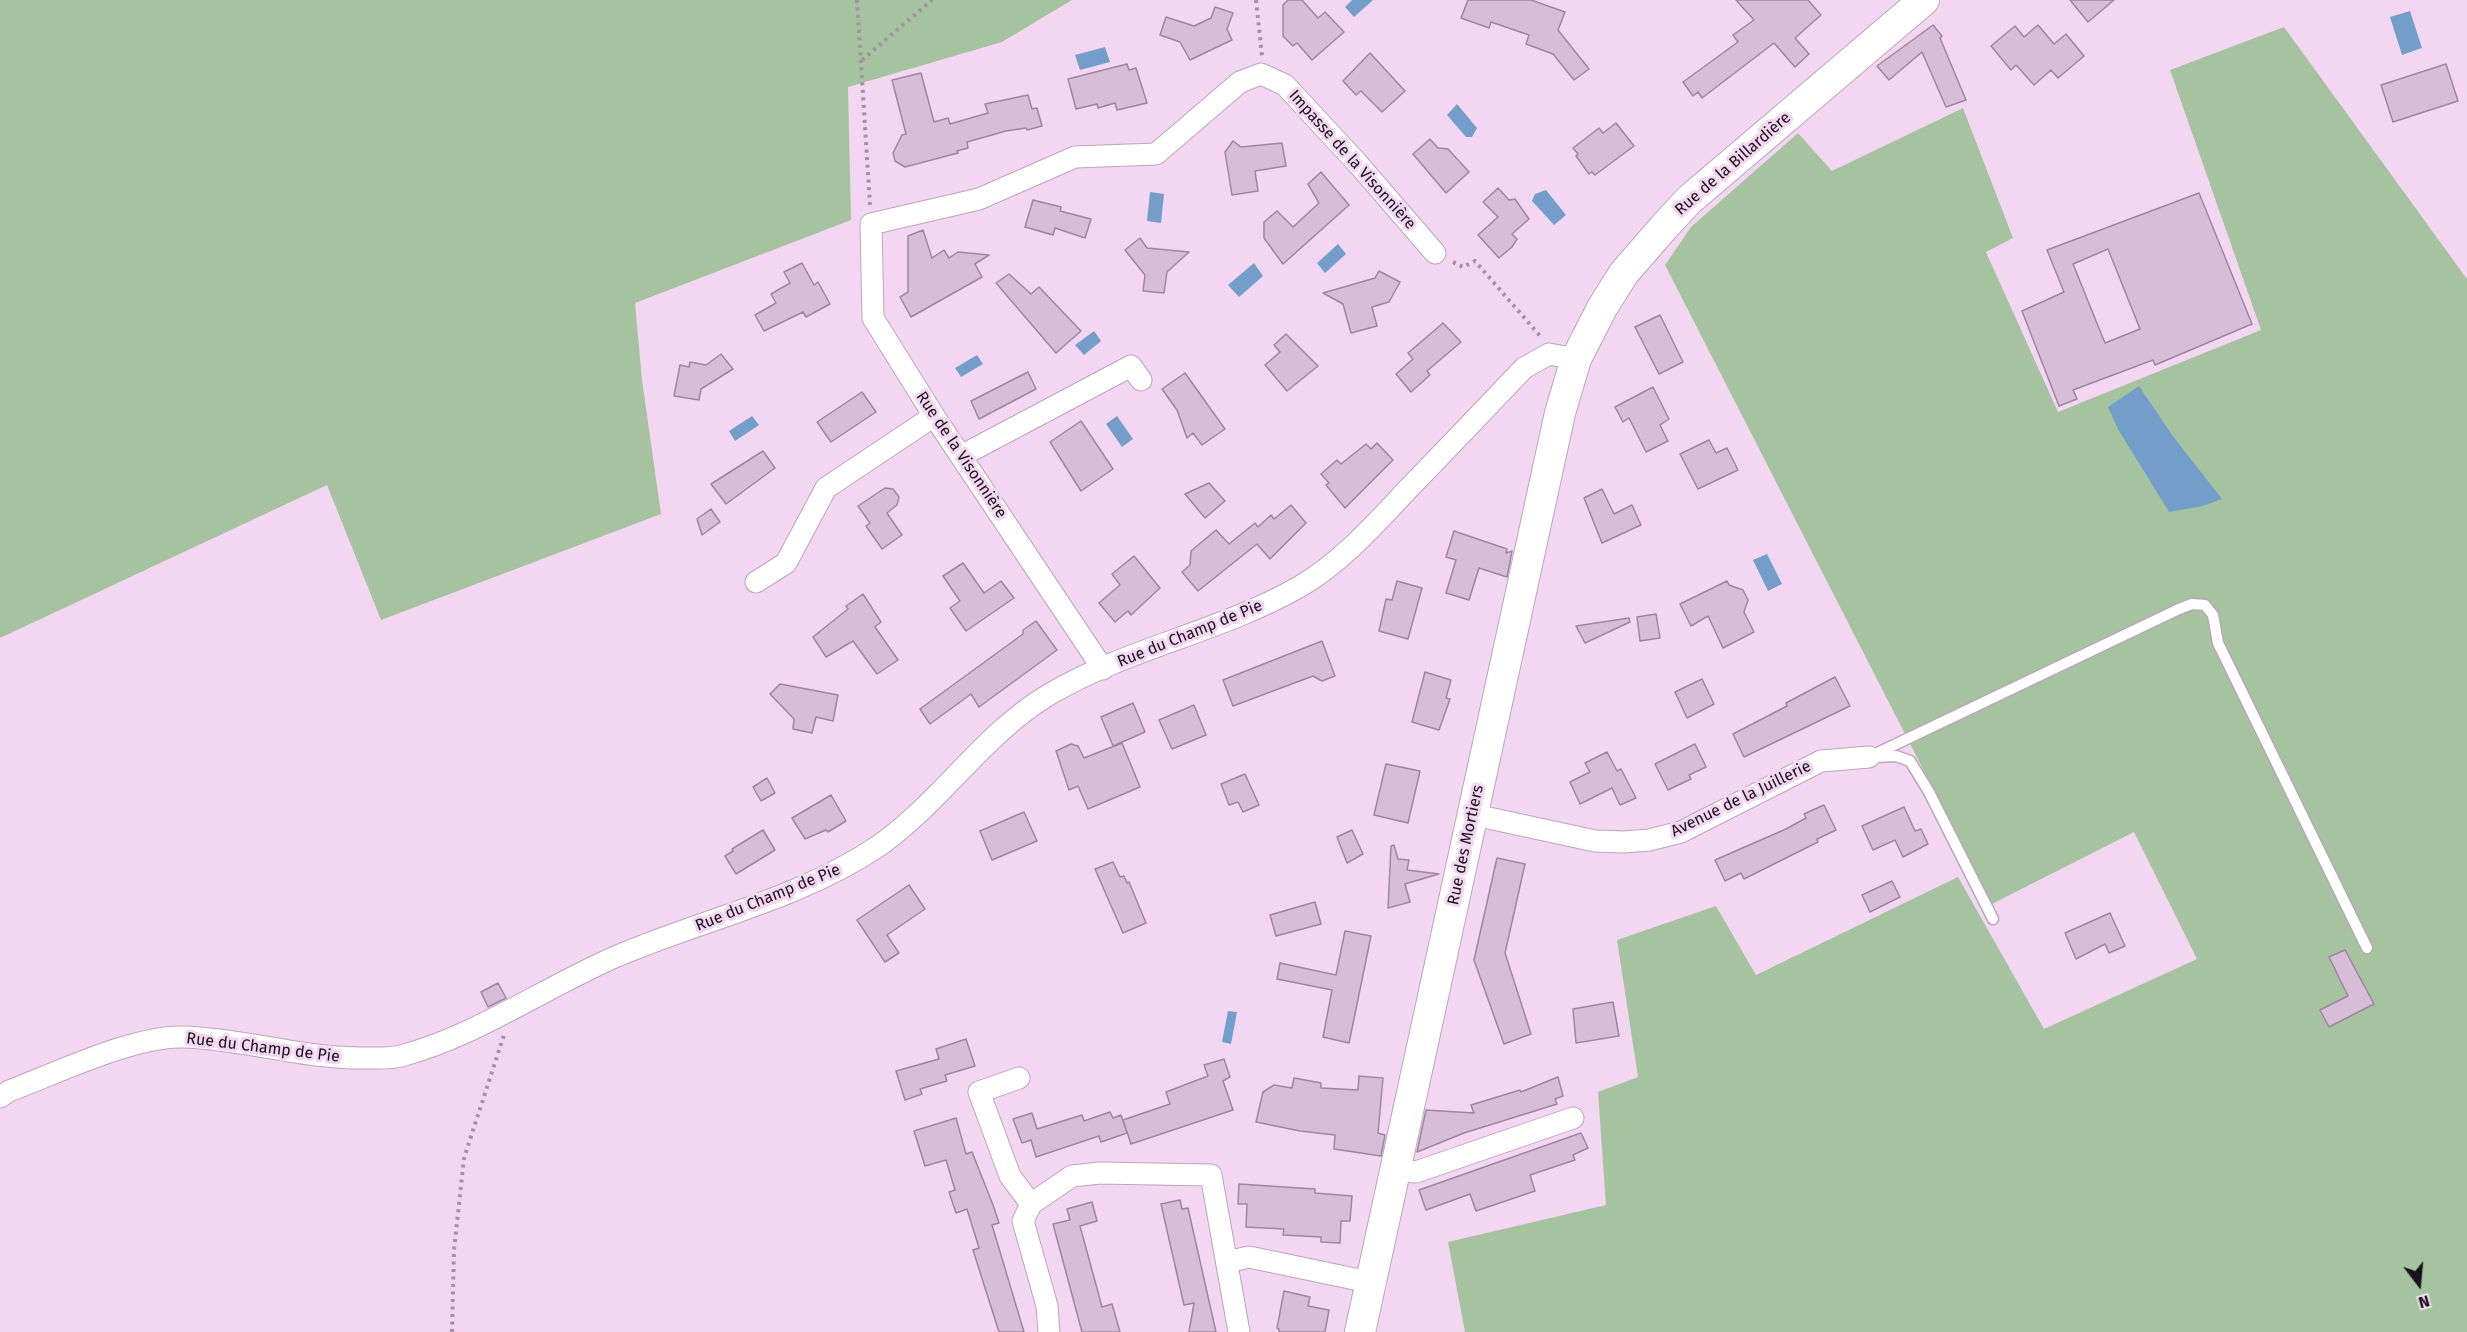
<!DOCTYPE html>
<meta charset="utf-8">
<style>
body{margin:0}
#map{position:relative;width:2467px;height:1332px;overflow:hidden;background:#f3d7f2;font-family:"Fira Sans",sans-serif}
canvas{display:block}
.north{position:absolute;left:2389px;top:1254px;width:60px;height:60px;-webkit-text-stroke:4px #f3d7f2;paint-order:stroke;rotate:164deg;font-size:16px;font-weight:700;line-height:24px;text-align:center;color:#1a111a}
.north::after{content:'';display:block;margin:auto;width:21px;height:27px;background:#1a111a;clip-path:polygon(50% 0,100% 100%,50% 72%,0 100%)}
</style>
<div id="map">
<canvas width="2467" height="1332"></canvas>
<div class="north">N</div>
</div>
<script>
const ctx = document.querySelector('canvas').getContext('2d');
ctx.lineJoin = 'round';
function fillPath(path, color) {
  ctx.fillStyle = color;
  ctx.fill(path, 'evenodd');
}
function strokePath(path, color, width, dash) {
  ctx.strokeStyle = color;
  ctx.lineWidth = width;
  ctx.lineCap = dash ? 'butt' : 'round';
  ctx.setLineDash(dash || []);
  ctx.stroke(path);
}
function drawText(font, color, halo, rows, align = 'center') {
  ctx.font = font + ' "Fira Sans",sans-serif';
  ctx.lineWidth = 6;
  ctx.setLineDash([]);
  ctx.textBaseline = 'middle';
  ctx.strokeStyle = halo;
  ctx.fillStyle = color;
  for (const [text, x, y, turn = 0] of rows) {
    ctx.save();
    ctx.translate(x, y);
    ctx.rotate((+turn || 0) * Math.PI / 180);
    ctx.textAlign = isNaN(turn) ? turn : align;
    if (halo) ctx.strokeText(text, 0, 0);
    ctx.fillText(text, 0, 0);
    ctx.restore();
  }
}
fillPath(new Path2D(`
 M0,0H1072L1002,42L848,87L851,220L635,303L642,380L661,514L381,620L327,485L0,638Z
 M2284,27L2467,279V1332H1465L1448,1242L1606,1205L1598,1092L1638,1077L1617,940L1716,906L1756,975L1958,877L2044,1029L2197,959L2134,832L1992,904L1665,265L1691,227L1798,133L1832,171L1963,108L2013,238L1986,252L2058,412L2261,330L2170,70Z`), '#a6c3a0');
fillPath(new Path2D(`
 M1352,0H1373L1354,17L1345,7Z
 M2410,11L2422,48L2402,55L2390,17Z
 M1105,47L1110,62L1080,70L1075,55Z
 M1457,104L1477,128L1472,137H1466L1447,115Z
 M1546,190L1566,215L1554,225L1532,201L1535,194Z
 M1150,192L1164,194L1161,223L1147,221Z
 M1338,244L1346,254L1325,273L1317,263Z
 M1254,263L1263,276L1239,297L1228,285Z
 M1094,331L1101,341L1084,355L1075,345Z
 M977,355L983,364L961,377L955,368Z
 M2139,386L2172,435L2222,499L2203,506L2169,512L2118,429L2108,407Z
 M752,416L759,425L735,441L729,431Z
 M1117,416L1133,439L1122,447L1106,424Z
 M1767,554L1782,584L1768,591L1753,560Z
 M1228,1011L1237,1012L1231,1044L1222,1042Z`), '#739ec9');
const building = new Path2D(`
 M1288,0H1302L1318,18L1325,12L1344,32L1312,60L1297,43L1293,46L1283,36V5Z
 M1468,0H1531L1565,12L1558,30L1589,69L1574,80L1553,54L1526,44L1529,35L1491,22L1489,28L1461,18Z
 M1736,0H1808L1821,15L1795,38L1809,54L1795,67L1774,43L1702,98L1698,92L1693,96L1683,82L1738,42L1733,35L1754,20Z
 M2070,0H2114L2088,22Z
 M1215,7L1233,13L1227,29L1232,40L1215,48L1190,60L1180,42L1160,35L1166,17L1194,26L1211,18Z
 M1933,25L1942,36L1940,38L1966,100L1946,107L1922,52L1889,80L1877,66Z
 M2038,25L2054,44L2066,34L2084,56L2058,78L2051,70L2034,85L2016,65L2011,70L1991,46L2015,26L2024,37Z
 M1370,53L1405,91L1382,112L1361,91L1356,95L1343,81Z
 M1127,64L1129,70L1136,68L1147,103L1117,110L1115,103L1098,108L1097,104L1076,109L1068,79Z
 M2446,64L2458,101L2393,122L2381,85Z
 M921,73L934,122L948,118L950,124L988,113L985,104L1028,95L1032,109L1037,108L1042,126L1027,130L1026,128L1006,131L967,142L968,148L957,151L958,153L905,167L895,161L893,153L902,135L906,134L892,80Z
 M1616,123L1634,146L1595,175L1592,172L1589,174L1576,156L1578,154L1573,148L1599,128L1603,133Z
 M1430,139L1438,148L1448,149L1469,172L1446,193L1413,154Z
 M1233,141L1241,147L1282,143L1286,166L1255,171L1258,191L1232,195L1225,152Z
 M1321,172L1349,205L1283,264L1264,238V222L1277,211L1293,227L1319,203L1308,184Z
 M1498,188L1509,200L1515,199L1529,219L1512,234L1517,239L1512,247L1499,258L1478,235L1498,217L1483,202Z
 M2199,193L2252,324L2155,365L2153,360L2073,390L2077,399L2059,406L2022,311L2064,292L2047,250ZM2108,249L2140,329L2105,343L2073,264Z
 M1033,200L1061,207L1060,211L1091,219L1085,238L1055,228L1053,235L1025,227Z
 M923,230L932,258L944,250L949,258L958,252L989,255L975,264L982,277L911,317L900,297L908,292V236Z
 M1140,238L1147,248L1189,252L1167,272L1164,293L1143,291L1145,275L1125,250Z
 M802,263L814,285L818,282L830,304L806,317L803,312L764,331L755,315L776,303L771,294L790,283L784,272Z
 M1379,271L1400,282L1389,302L1372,307L1377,326L1351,333L1343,304L1323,293L1375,278Z
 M1009,274L1031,294L1039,287L1081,331L1056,353L996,283Z
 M1660,315L1683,362L1659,374L1635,327Z
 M1443,323L1461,342L1427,371L1430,375L1411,392L1396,374L1413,359L1408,353Z
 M1286,334L1318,366L1287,391L1265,365L1280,352L1274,345Z
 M721,354L733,369L701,389L699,400L674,396L680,365L689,367L690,362L706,365Z
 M1028,372L1036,389L979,419L971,401Z
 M1185,373L1225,429L1202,445L1193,433L1187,438L1177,410L1162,389Z
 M1653,387L1669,419L1660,425L1668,441L1646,452L1629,418L1623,422L1615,407Z
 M862,392L876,412L831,442L817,422Z
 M1081,421L1113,469L1081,491L1050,442Z
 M1709,440L1716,453L1727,448L1738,470L1698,489L1680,454Z
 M1377,443L1393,460L1345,508L1326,485L1329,483L1321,474L1337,460L1341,464L1366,444L1371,449Z
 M763,451L775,468L726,504L711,484Z
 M1209,483L1225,501L1205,518L1185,494Z
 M885,488L893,489L899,497L897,505L887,513L902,535L882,549L866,526L870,523L858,506Z
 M1602,489L1614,514L1632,505L1641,525L1602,543L1584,498Z
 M1291,505L1306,523L1270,559L1257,544L1198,591L1182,572L1190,565L1191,551L1216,530L1229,544L1255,523L1258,527L1271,515L1274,519Z
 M711,509L720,522L702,535L697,519Z
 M1454,531L1507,549L1506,553L1512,551L1507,577L1479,568L1469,600L1446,593L1456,560L1446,557Z
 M1134,556L1160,588L1131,615L1128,611L1115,622L1099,603L1120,585L1112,574Z
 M963,563L984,593L1001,581L1014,598L966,631L950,608L960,601L943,576Z
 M1397,581L1422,588L1408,639L1379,631L1386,599L1392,600Z
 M1727,581L1729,585L1743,590L1748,600L1744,612L1754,632L1723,648L1708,616L1691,626L1680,604Z
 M863,594L881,622L875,627L898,660L877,674L853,641L826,657L813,637L848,609L846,606Z
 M1656,614L1660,638L1640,641L1637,617Z
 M1629,618L1630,622L1585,643L1576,626Z
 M1036,621L1057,650L979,707L971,694L930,724L920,709L1023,634V630Z
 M1322,641L1335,676L1322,681L1313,676L1233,706L1223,680Z
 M1425,672L1451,680L1446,698L1450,699L1439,730L1412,722Z
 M1835,677L1850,706L1744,757L1733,734L1787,706L1786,703Z
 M1702,679L1714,704L1687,718L1675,692Z
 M780,684L838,695L833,721L816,717L812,733L793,729L794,719L770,694Z
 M1133,703L1145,732L1113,746L1101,717Z
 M1194,705L1206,735L1172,749L1159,720Z
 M1122,743L1140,787L1088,809L1078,786L1069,790L1056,751L1071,744L1078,746L1084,758Z
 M1695,744L1706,767L1689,775L1691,779L1668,790L1655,764Z
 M1607,752L1617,771L1621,769L1636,798L1620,805L1612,788L1580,804L1570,782L1590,772L1585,763Z
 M1386,764L1420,771L1408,823L1374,815Z
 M1245,774L1259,805L1243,812L1238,802L1229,805L1221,784Z
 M767,778L775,793L761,801L753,787Z
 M831,795L846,821L828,832L826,830L805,839L792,818Z
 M1824,805L1836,830L1817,839L1818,842L1744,879L1741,873L1725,881L1715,860L1786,829L1806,818L1804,814Z
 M1904,807L1915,831L1921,829L1928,844L1903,857L1895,840L1873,850L1862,826Z
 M1024,812L1037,841L992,860L980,831Z
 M763,830L775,850L736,874L725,856L733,851L732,849Z
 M1352,830L1363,854L1347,863L1337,837Z
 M1394,845L1398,859L1409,860L1407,870L1439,874L1405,884L1410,902L1388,908L1391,846Z
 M1497,858L1525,864L1505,953L1531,1034L1504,1044L1474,960Z
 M1113,862L1120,877L1124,876L1127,883L1129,882L1146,923L1123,933L1095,869Z
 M1892,881L1900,897L1870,912L1862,895Z
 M909,885L925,909L887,935L899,953L885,962L857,920Z
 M1315,902L1321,924L1276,936L1270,915Z
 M2110,913L2125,946L2109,953L2105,944L2076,959L2065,933Z
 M1345,931L1371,936L1349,1043L1323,1037L1332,990L1277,979L1280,963L1336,975Z
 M2345,950L2374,1004L2329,1027L2320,1010L2348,996L2329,957Z
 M498,983L506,998L488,1007L481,992Z
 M1613,1002L1619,1036L1576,1043L1573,1009Z
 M966,1039L975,1066L945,1075L947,1081L920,1089L922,1094L905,1100L896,1071L939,1059L936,1049Z
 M1224,1059L1230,1077L1223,1081L1233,1110L1131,1144L1123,1120L1170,1104L1166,1092L1208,1076L1204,1065Z
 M1359,1076L1383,1078L1378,1133L1385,1135L1381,1156L1334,1149L1335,1135L1300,1131L1256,1122L1263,1092L1274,1085L1292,1088L1294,1078L1321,1083V1088L1358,1090Z
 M1558,1077L1563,1096L1555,1099L1557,1104L1464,1133L1417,1152L1426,1110L1474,1113L1471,1105L1520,1090L1521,1092Z
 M1110,1112L1113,1118L1121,1115L1127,1133L1101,1142L1099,1136L1036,1157L1031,1140L1022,1143L1013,1119L1032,1113L1037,1129L1082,1115L1084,1121Z
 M956,1118L966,1154L972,1152L993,1205L999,1223L992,1225L1024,1332H999L973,1250L979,1248L967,1209L956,1213L949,1192L955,1190L946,1160L925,1166L914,1131Z
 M1581,1133L1588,1148L1573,1155L1575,1160L1530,1175L1535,1191L1476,1211L1470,1194L1426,1210L1419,1190Z
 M1239,1184L1315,1189V1193L1352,1196L1350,1221H1341L1340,1243L1321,1242V1237L1283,1235L1284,1229L1246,1227L1247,1204H1238Z
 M1180,1200L1182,1209L1188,1208L1216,1332H1189L1194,1303L1184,1305L1161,1204Z
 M1092,1202L1097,1221L1080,1226L1102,1307L1112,1304L1120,1332H1082L1053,1224L1070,1220L1067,1209Z
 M1284,1291L1310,1297L1308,1306L1329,1310L1325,1332H1279V1329L1277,1328Z`);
fillPath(building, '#d8bdd8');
strokePath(building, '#9f869f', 1.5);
const lane = new Path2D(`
 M1869,757L2179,609L2192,604L2205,605L2213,615L2218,643L2367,948
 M1876,757L1896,756L1910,761L1929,792L1993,919`);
const street = new Path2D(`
 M961,456L1131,366L1141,380
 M756,582L786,563L826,488L934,416
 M1103,669L934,416L873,318L871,224L979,199L1075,157L1156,154L1240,82L1261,74L1285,85L1359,165L1435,253
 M1473,812L1484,817L1595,841L1624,842L1649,840L1681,832L1821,761L1869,757
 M1019,1078L979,1092L1010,1176L1031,1204
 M0,1097L9,1091C57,1073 135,1035 184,1037C245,1039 304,1059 366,1058C378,1058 390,1059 401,1056C478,1035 542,989 615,957C703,919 799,900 880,845C942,801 984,733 1050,694C1128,648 1220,632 1299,587C1341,563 1376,523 1409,488C1448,448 1486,408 1524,368L1549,354L1576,359
 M1394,1170L1416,1172L1573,1118
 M1227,1262L1249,1257L1369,1282
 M1049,1332L1047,1306L1023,1221L1031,1204L1072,1176L1100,1173L1211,1175L1239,1332`);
const secondary = new Path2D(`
 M1360,1332L1560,413L1576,359L1602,308L1624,273L1664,227L1689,200L1924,0`);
strokePath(lane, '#bea4be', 13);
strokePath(street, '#bea4be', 23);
strokePath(secondary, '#bea4be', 32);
strokePath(new Path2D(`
 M857,0L870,205
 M1256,0L1262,56
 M862,60L932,0
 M1453,262L1463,267L1475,261L1541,337
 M452,1332L454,1250L464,1158L504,1035`), '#a590a4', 4, [3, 4.5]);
strokePath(lane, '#fff', 10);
strokePath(street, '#fff', 21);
strokePath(secondary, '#fff', 30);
drawText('16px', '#1a111a', '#f3d7f2', [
 ["Impasse de la Visonnière",1352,160,48],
 ["Rue de la Billardière",1733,164,-41],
 ["Rue de la Visonnière",961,455,56],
 ["Rue du Champ de Pie",1190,634,-22],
 ["Avenue de la Juillerie",1741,799,-26],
 ["Rue des Mortiers",1466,845,-78],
 ["Rue du Champ de Pie",768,898,-22],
 ["Rue du Champ de Pie",263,1048,7]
]);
</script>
